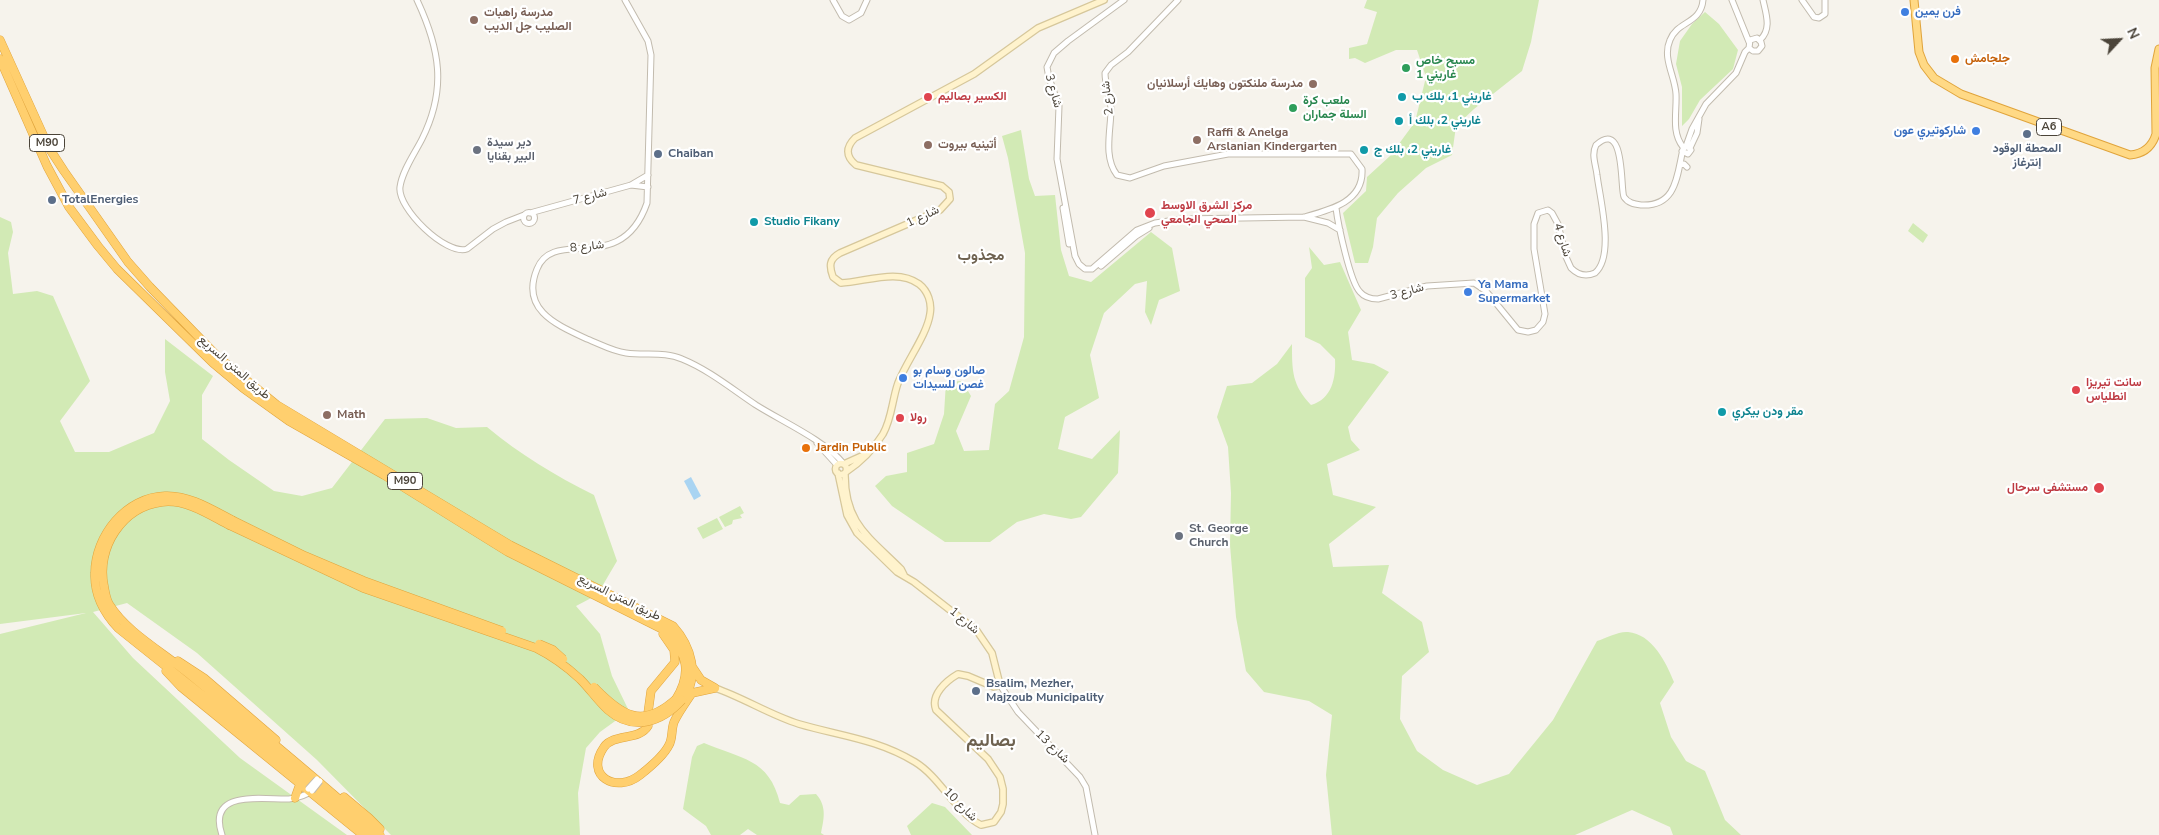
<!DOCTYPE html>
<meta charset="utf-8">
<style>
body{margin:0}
#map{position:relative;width:2159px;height:835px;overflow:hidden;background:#f6f3ec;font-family:"Nunito Sans",sans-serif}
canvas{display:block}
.north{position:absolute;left:2094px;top:15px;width:50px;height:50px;-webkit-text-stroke:4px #fff;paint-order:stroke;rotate:65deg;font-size:14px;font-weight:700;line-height:20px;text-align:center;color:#4b4439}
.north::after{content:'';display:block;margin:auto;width:18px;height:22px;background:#4b4439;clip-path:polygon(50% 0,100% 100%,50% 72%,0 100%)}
</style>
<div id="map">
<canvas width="2159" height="835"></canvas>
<div class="north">N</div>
</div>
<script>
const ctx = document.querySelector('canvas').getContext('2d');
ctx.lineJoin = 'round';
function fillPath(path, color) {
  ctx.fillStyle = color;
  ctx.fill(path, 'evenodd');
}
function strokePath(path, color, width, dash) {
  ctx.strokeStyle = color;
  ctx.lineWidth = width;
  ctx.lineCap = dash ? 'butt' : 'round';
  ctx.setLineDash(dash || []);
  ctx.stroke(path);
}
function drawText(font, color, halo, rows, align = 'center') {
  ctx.font = font + ' "Nunito Sans",Vazirmatn,sans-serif';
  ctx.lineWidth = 4.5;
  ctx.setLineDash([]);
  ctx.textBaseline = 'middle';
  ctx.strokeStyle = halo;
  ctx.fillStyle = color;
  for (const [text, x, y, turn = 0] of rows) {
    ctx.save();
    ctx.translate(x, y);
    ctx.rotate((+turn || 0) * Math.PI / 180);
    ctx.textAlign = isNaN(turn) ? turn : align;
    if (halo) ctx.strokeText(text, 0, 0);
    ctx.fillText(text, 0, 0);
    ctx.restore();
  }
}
fillPath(new Path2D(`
 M1367,0H1539L1531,42L1522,71L1474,109L1456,126L1452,155L1426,168L1398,193L1377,218L1373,247L1368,263H1355L1343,213L1366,191L1367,177L1390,156L1415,122L1426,77L1417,50H1396L1365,63L1355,58L1349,59V48L1367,44L1377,12L1364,8Z
 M1705,12L1719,24L1738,50L1733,69L1700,100L1689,119L1682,126V87L1676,64L1680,41L1692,24Z
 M1021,130L1029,179L1035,196L1055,195L1061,250L1069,276L1091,282L1151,232L1172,248L1180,291L1159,300L1151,325L1145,312L1147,281L1135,284L1104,313L1090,355L1099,398L1065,417L1058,449L1092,459L1120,430L1118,473L1081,517L1071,519L1044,514L1017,522L990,542H945L892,506L875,486L886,476L907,472V453L934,444L944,414L946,382L962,381L971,396L956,431L964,451L989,450L995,404L1009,391L1024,337L1025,253L1008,158L1002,136Z
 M0,217L11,222L13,232L8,253L13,294L37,291L53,296L90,381L60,421L75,452H109L154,433L170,401L165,372V339L213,376L202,395V439L229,460L274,491L302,496L332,488L385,419L427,418L456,428L487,427C521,455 554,475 594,495L617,561L597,595L576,606L600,634L612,676L629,711L600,732L586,748L578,793L580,835H391L317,760L197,653L127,603L93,612L133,658L240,758L347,835H0V634L86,613L0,624Z
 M1913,223L1928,235L1923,243L1908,231Z
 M1309,247L1324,265L1340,262L1361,310L1348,332L1352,360L1374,364L1389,372L1348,427L1351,440L1360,450L1327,464L1333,495L1376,507L1329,544L1333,567L1389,565L1382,593L1422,622L1429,652L1402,676L1400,719L1417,751L1443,770L1477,785L1509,774L1553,720L1597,641C1606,638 1619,631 1628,632C1652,634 1666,662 1674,682L1660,703L1671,737L1686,761L1705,771L1725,820L1741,835H1673L1670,827L1632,810L1575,835H1332L1326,775L1332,715L1309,701L1264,692L1246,671L1236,617L1230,545L1231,493L1228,447L1217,417L1227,386L1252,383L1277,364L1292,344C1292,371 1292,385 1311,405C1332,399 1336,378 1335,359L1320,344L1305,337V278L1312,268Z
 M740,506L744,513L740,515L742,518L733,520L732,524L725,527L719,517Z
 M717,518L723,529L703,539L697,528Z
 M704,743C741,759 769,758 780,803L789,805L800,795L816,794C827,806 824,819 821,833L824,835H757L748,829L740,835H711L706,826L683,809L692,757L697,746Z
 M932,803L945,807L972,835H911L907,826Z`), '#d2eab5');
fillPath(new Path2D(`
 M691,477L701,496L694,500L684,481Z`), '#a9d4f2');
const tertiary = new Path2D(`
 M417,0C440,49 447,89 422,139C415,153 402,171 400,187C397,208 446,256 467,249L493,229L506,222L524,215
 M625,0L648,41L651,55L647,203C621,278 554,226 537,269C520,310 557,325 587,339C600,344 612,351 626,353C644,356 665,351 682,359C709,370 732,389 756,405C783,422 824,440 843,463
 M833,0L842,16L849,20L861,13L867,0
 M1124,0L1068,41L1054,53L1047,67L1049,78L1059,106L1057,159L1075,256L1079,264L1085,269H1092L1137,230L1155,223L1182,219L1304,217L1328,223L1340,230
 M1178,0L1128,52L1111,65L1105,73C1105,85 1110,96 1111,109C1111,130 1103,157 1117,175L1130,178L1164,166L1228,154H1351L1362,169C1364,202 1330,210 1304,217
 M1732,0L1749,42
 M1802,0L1814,17L1819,18L1825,14V0
 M1760,40C1772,29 1766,14 1763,0
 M1686,146L1692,129L1706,104L1736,73L1745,52L1749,48L1750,40L1757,38L1761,42L1762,46L1758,51H1753L1749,48
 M1683,147C1671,132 1677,112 1676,94C1675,76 1662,58 1670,40C1677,21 1701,24 1703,0
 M1690,148L1697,133L1699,119
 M1680,165L1684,164L1687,167
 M631,185L648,187
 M1063,208L1069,244
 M1336,208C1338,224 1350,282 1360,292C1365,298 1371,299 1378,299L1427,286L1474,283L1486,291L1518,330L1528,332L1536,330L1543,322L1545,314L1534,249V224L1538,213L1548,210L1552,213L1558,224L1566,257L1571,268C1578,275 1586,277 1595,273C1615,256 1600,199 1597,175C1596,165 1591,155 1596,145C1626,118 1620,190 1624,197C1628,203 1634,204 1641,205C1677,207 1677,175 1683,149L1687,146L1691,150L1688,154L1682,151
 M523.5 218a5.5 5.5 0 1 1 11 0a5.5 5.5 0 1 1-11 0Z
 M530,213L631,185L648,175
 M1101,266L1136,236L1149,228
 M817,443L837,465
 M1000,685L1018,712L1080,777L1086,787L1095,835
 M222,835C206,788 265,800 289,799C297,798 305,796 311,791`);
const secondary = new Path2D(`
 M835.5 469a5.5 5.5 0 1 1 11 0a5.5 5.5 0 1 1-11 0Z
 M844,464L864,455
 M846,472C861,462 873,450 883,434C892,418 892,400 898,383C906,362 927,335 930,314C932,303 928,291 919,284C898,268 865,282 841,283L833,277C829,266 829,259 840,253L940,210L950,199L949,192L942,186L856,165C845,156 846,147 855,138L974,74L1038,28L1104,0
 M845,473C844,523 869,537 901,569L904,575
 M715,688C744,698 770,715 799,724C840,736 877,739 915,762C941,778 954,811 981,825L994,822L1001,812L1003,804V789L1000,777L988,759L936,710C930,695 946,681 958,674L968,676L994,687L1000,685L992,653L977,631L914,582L897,572L857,533L847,515L838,473`);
const trunk = new Path2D(`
 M1914,0L1919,52L1924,65L1934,78L1961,94L2130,155C2143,154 2152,147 2156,134L2155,68L2159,49`);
const motorway = new Path2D(`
 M0,40L49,148L64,171L128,262L150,287L218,357L277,405L510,545L673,626C691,646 701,677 682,700
 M0,59L47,166L69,207L98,246L117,269L213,363L243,388L289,421L384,475L508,552L668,632C687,654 692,673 676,699
 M232,520C211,509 189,495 165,496C126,497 95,536 95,573C94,595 104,613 118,628L222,711L371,835
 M229,525C208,514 186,499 162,502C122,507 96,548 104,586C105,592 106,599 109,604C127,633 163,652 189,674C253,726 318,780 380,835
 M178,661L204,678L276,740
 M693,668L701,680L715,688
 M166,671L181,687L363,835
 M648,713L651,691L675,662L674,650L663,634
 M648,726C639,741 614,733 604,747C584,776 616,794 640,775C649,768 664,755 669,745C673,738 671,730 674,722C678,713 686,702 692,693L715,688
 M344,797L369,818L380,829
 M295,798L300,784`);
strokePath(tertiary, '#c2bbae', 7);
strokePath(secondary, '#d6c79b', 8);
strokePath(trunk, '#e0a43c', 9);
strokePath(motorway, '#e0a43c', 9);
strokePath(tertiary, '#fff', 5);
strokePath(secondary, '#fff3cd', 5.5);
strokePath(trunk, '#ffd985', 7);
strokePath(motorway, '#ffcf6e', 8);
const tertiaryBridge = new Path2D(`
 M308,789L317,779
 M312,791L320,781`);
const motorwayBridge = new Path2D(`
 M232,520L305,556L364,581L502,631
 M229,525L363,588L536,648C552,656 566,666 580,679C590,689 598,701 608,710C633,732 662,722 682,700
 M539,644L553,650L563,659
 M594,687C621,715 642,730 676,699`);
strokePath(tertiaryBridge, '#c2bbae', 7, []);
strokePath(motorwayBridge, '#e0a43c', 9, []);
strokePath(tertiaryBridge, '#fff', 5);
strokePath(motorwayBridge, '#ffcf6e', 8);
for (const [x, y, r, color] of [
 [1905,12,5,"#3f7fe0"],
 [474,20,5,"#8d6e63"],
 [1955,59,5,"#e8710a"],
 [1406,68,5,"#2e9e5b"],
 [1313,84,5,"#8d6e63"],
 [928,97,5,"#e0444e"],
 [1402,97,5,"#0f9aa8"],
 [1293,108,5,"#2e9e5b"],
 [1399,121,5,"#0f9aa8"],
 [1976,131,5,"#3f7fe0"],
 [2027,134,5,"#5c6f8a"],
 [1197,140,5,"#8d6e63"],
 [928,145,5,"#8d6e63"],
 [477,150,5,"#6b7280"],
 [1364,150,5,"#0f9aa8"],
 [658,154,5,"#5c6f8a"],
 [52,200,5,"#5c6f8a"],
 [1150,213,6,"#e0444e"],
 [754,222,5,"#0f9aa8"],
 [1468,292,5,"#3f7fe0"],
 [903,378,5,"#3f7fe0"],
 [2076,390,5,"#e0444e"],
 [1722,412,5,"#0f9aa8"],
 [327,415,5,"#8d6e63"],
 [900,418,5,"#e0444e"],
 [806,448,5,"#e8710a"],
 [2099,488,6,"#e0444e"],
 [1179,536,5,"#6b7280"],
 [976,691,5,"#5c6f8a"]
]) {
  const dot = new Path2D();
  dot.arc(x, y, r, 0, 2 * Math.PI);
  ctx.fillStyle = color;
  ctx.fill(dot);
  strokePath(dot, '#fff', 2);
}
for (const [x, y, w] of [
 [2049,127,25],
 [47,143,35],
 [405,481,35]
]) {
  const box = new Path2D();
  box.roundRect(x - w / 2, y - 8.5, w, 17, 4);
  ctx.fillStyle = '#fff';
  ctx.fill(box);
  strokePath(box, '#4b4439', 1);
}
drawText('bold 11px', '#4b4439', null, [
 ["A6",2049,127],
 ["M90",47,143],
 ["M90",405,481]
]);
drawText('bold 12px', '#366cbe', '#fff', [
 ["فرن يمين",1915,12],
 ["شاركوتيري عون",1966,131,"right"],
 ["Ya Mama",1478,285],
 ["Supermarket",1478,299],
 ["صالون وسام بو",913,371],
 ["غصن للسيدات",913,385]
], 'left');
drawText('bold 12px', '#785e54', '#fff', [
 ["مدرسة راهبات",484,13],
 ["الصليب جل الديب",484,27],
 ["مدرسة ملنكتون وهايك أرسلانيان",1303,84,"right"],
 ["Raffi & Anelga",1207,133],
 ["Arslanian Kindergarten",1207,147],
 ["أتينيه بيروت",938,145],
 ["Math",337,415]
], 'left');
drawText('bold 12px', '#c56008', '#fff', [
 ["جلجامش",1965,59],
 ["Jardin Public",816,448]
], 'left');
drawText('bold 12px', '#27864d', '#fff', [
 ["مسبح خاص",1416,61],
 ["غاريني 1",1416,75],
 ["ملعب كرة",1303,101],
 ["السلة جماران",1303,115]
], 'left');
drawText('12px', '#4b4439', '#fff', [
 ["شارع 3",1053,91,74],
 ["شارع 2",1108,98,-96],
 ["شارع 7",590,197,-15],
 ["شارع 1",923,217,-25],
 ["شارع 4",1562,240,73],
 ["شارع 8",587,247,-6],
 ["شارع 3",1407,292,-15],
 ["طريق المتن السريع",234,368,41],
 ["طريق المتن السريع",619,598,26],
 ["شارع 1",964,621,40],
 ["شارع 13",1052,747,44],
 ["شارع 10",960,805,45]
]);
drawText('bold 12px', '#be3a42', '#fff', [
 ["الكسير بصاليم",938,97],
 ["مركز الشرق الاوسط",1161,206],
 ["الصحي الجامعي",1161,220],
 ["سانت تيريزا",2086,383],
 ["انطلياس",2086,397],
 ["رولا",910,418],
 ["مستشفى سرحال",2088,488,"right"]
], 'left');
drawText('bold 12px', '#0d838f', '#fff', [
 ["غاريني 1، بلك ب",1412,97],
 ["غاريني 2، بلك أ",1409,121],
 ["غاريني 2، بلك ج",1374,150],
 ["Studio Fikany",764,222],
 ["مقر ودن بيكري",1732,412]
], 'left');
drawText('bold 12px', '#5b616d', '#fff', [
 ["دير سيدة",487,143],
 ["البير بقنايا",487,157],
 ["St. George",1189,529],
 ["Church",1189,543]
], 'left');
drawText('bold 12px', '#4e5e75', '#fff', [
 ["المحطة الوقود",2027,149,"center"],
 ["إنترغاز",2027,163,"center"],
 ["Chaiban",668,154],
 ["TotalEnergies",62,200],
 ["Bsalim, Mezher,",986,684],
 ["Majzoub Municipality",986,698]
], 'left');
drawText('bold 15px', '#6e6250', '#fff', [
 ["مجذوب",981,256]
]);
drawText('bold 18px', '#6e6250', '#fff', [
 ["بصاليم",991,742]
]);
</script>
